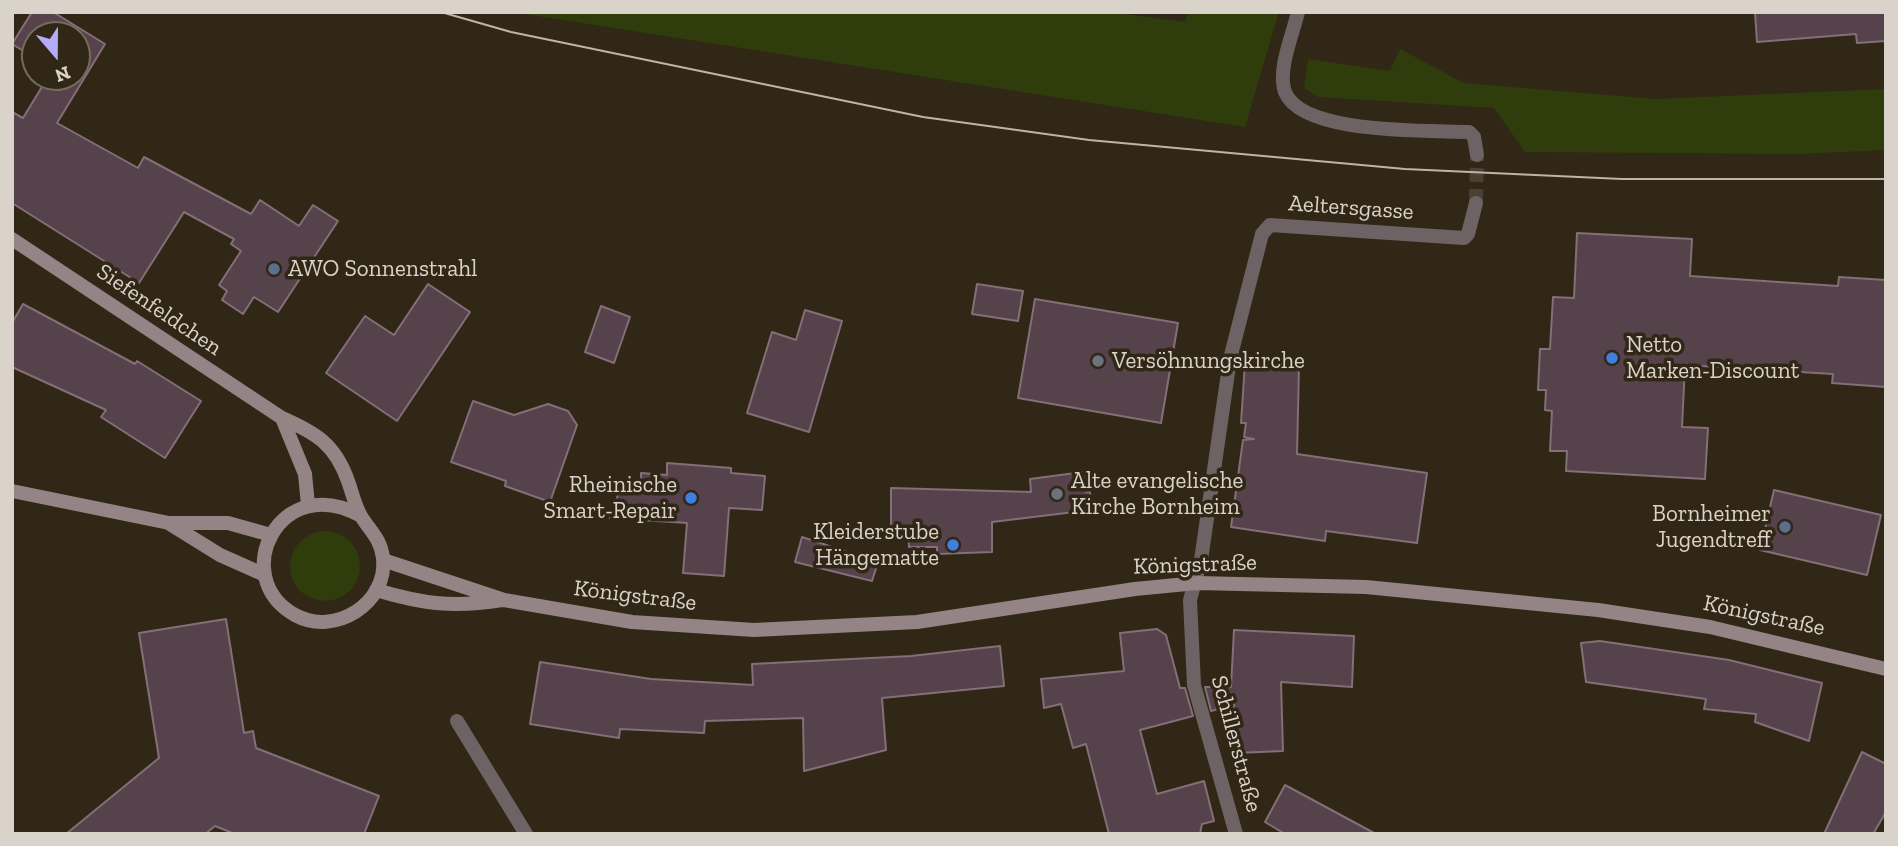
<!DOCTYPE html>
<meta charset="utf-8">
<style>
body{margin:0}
#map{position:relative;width:1898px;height:846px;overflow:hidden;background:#312717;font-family:"Zilla Slab",serif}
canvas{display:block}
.frame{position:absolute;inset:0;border:14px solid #dad3c9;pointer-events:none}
.north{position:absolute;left:21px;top:21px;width:70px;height:70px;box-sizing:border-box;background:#312717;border:2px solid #756c5e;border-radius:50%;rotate:160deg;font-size:19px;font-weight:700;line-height:28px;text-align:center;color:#dad3c9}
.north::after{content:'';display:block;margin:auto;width:24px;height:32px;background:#b5acf8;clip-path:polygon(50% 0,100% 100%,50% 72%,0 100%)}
</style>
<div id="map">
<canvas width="1898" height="846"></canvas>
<div class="frame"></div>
<div class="north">N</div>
</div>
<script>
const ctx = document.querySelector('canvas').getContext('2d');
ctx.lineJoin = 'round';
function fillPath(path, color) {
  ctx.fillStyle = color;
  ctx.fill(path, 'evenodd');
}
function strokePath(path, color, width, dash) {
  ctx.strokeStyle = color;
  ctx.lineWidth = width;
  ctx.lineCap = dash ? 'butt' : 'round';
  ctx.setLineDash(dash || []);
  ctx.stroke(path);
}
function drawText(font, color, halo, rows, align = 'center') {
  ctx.font = font + ' "Zilla Slab",serif';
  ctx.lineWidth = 7;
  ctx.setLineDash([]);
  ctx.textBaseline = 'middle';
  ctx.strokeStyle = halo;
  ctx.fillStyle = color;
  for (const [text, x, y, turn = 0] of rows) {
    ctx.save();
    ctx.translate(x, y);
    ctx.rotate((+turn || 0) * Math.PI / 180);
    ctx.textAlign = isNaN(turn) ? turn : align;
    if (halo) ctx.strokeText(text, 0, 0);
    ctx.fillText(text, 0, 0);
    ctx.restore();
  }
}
fillPath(new Path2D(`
 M512,12H1109L1185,22L1188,12H1279L1245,127Z
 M1400,49L1464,83L1656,99L1886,89V150L1799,154L1525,152L1494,108L1318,97L1304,88L1308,59L1390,71Z
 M290 566a35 35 0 1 1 70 0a35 35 0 1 1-70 0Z`), '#2f3c0b');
const building = new Path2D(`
 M32,12H53L105,44L57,123L138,168L144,157L251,214L260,200L299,226L313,205L338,221L278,312L254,297L243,314L222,300L227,291L219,285L241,251L231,244L234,239L184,212L139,283L12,203V112L23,118L48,77H77V35H35V58L12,44Z
 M1755,12H1886V41L1857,43L1856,34L1757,42Z
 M1577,233L1692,239L1690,276L1838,286L1839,277L1886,280V387L1832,383L1833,374L1685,365L1682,427L1708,428L1705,479L1566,471L1567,451H1550L1552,411L1545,410L1546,390H1538L1540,349H1550L1553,297L1574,298Z
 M428,284L470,312L397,421L326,373L365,316L394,335Z
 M977,284L1023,291L1018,321L972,314Z
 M1035,299L1178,323L1161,423L1018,398Z
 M23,304L135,364L137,361L201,401L165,458L101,417L106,410L12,367V323Z
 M601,306L630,317L614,363L585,352Z
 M805,310L842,321L809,432L747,413L772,332L796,340Z
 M1245,363L1299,366L1297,454L1427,473L1417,543L1326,531L1325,541L1231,527L1243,440L1254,439L1244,437L1246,423H1241Z
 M473,401L514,415L548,404L568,411L577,425L550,502L505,486L506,481L451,462Z
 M667,463L731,468V473L765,476L762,510L729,508L724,576L683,573L687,523L610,518L621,486L641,488V473L667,475Z
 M1083,472L1086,492H1090L1091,510L992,522V552L937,554V547H909L908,533H891V488L1031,492L1030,479Z
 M1774,490L1881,515L1867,575L1760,550Z
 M802,537L878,562L872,581L795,562Z
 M226,619L244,733L253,731L256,748L379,796L364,834H235L215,826L205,834H66L159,758L139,633Z
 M1157,629L1166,635L1180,688H1185L1193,716L1140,730L1157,794L1204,781L1214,821L1202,824L1200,834H1109L1086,744L1073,748L1061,704L1044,708L1041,679L1124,671L1120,633Z
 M1234,630L1354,636L1352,687L1281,682L1283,751L1236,753L1234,705L1211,711L1205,687H1231Z
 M1600,641L1729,660L1822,683L1809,741L1755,722L1756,714L1704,709L1706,699L1586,682L1581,643Z
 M1000,646L1004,686L882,698L886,750L804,771L803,718L705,721L704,733L620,729L619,738L530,724L540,662L651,679L753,685L752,664L911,656Z
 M1862,752L1886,764V812L1873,834H1824Z
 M1285,785L1376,834H1285L1265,822Z`);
fillPath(building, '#55424b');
strokePath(building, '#846e78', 2);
strokePath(new Path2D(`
 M1476,203L1477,155`), '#4a4132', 14, [14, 7]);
strokePath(new Path2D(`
 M1298,12C1293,34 1277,70 1285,92C1302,135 1428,130 1469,132L1474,137L1477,155
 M457,721L526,834
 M1236,834L1194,685L1190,600L1201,560L1230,359L1262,234L1270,225L1464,238L1468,234L1476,203`), '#6e6364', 14);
strokePath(new Path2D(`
 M12,239L282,418C316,433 335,444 348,481C352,492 355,506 361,516C370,531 381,539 383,558C388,603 335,637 295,615C227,577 280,470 361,516
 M282,418L305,474L308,505
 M12,491L169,523H228L271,535
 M170,524L220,555L265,575
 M383,560L504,600L632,622L754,630L917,622L1135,589L1197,583L1366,587L1598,610L1710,627L1886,669
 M376,590C423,604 454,608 502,600`), '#958485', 14);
strokePath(new Path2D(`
 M441,12L511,32L923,117L1089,140L1405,169L1622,179H1886`), '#bdb5aa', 2);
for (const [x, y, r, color] of [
 [274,269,7,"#5c6f8a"],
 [1612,358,7,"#3f7fe0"],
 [1098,361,7,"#6b7280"],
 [1057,494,7,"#6b7280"],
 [691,498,7,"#3f7fe0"],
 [1785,527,7,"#5c6f8a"],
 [953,545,7,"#3f7fe0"]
]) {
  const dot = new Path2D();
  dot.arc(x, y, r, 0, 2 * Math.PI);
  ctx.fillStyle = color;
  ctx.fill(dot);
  strokePath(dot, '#312717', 2.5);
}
drawText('23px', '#dad3c9', '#312717', [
 ["Aeltersgasse",1351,208,4],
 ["Siefenfeldchen",159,310,34],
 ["Königstraße",1195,565,-2],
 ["Königstraße",635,596,7],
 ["Königstraße",1764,616,12],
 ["Schillerstraße",1236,744,75]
]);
drawText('23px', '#dad3c9', '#312717', [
 ["AWO Sonnenstrahl",288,269],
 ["Netto",1626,345],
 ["Marken-Discount",1626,371],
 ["Versöhnungskirche",1112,361],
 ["Alte evangelische",1071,481],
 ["Kirche Bornheim",1071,507],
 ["Rheinische",677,485,"right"],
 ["Smart-Repair",677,511,"right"],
 ["Bornheimer",1771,514,"right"],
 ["Jugendtreff",1771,540,"right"],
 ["Kleiderstube",939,532,"right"],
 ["Hängematte",939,558,"right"]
], 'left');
</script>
